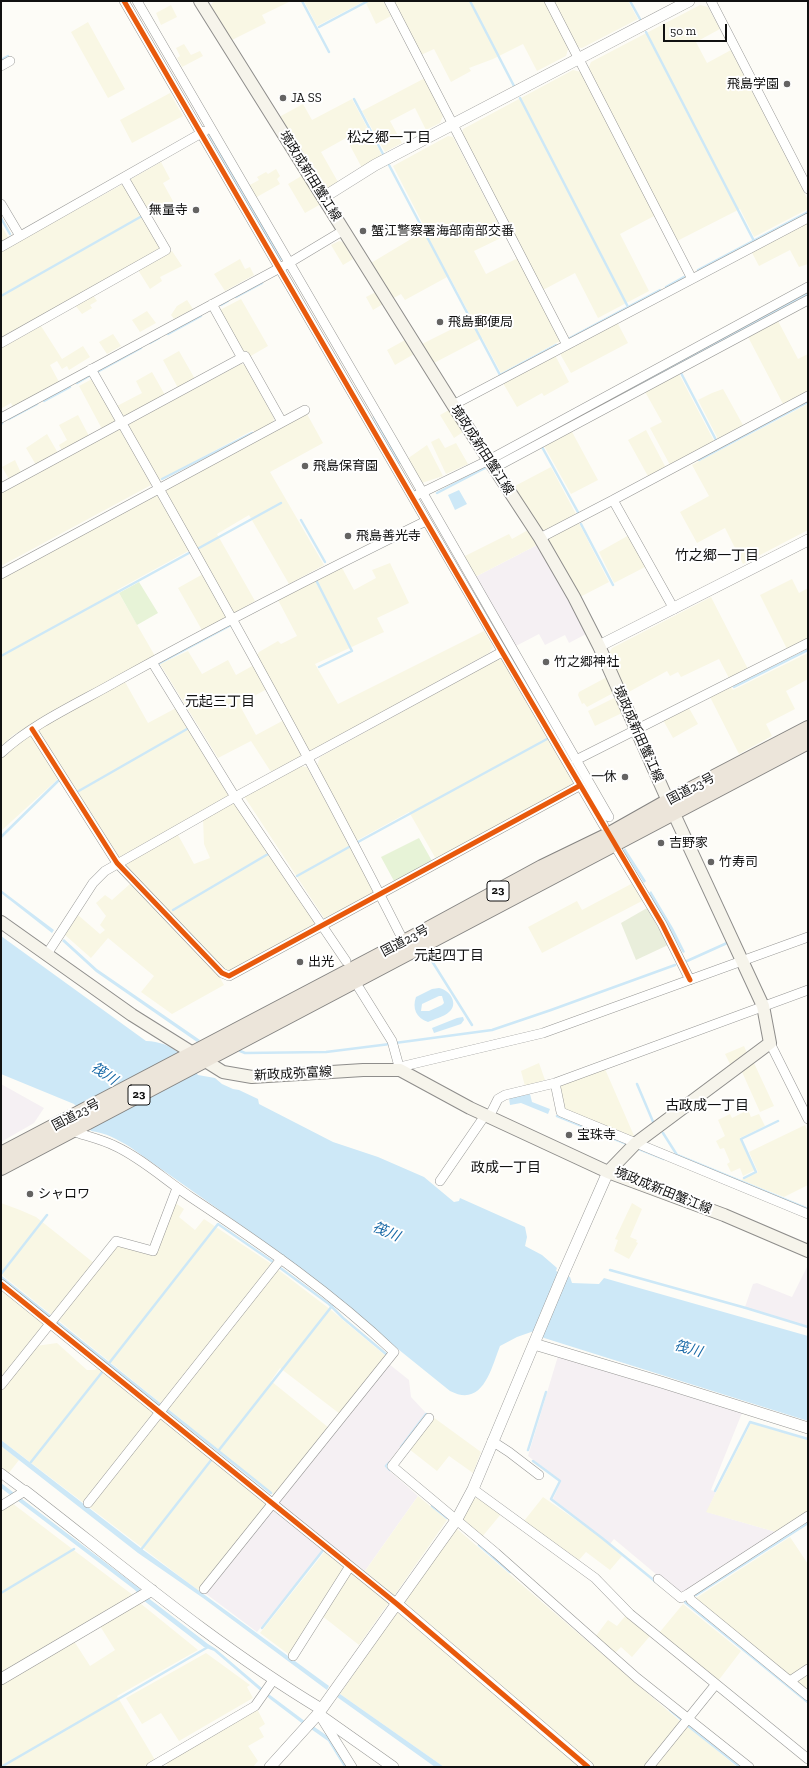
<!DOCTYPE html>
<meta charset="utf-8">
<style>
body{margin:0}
#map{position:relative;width:809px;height:1768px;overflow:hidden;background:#fdfcf7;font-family:"Zilla Slab",serif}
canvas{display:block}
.frame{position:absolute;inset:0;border:2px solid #111;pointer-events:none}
.scale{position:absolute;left:663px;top:24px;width:64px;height:18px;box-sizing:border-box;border:2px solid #111;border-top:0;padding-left:5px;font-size:12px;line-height:14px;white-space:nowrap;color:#111;-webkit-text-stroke:3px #fff;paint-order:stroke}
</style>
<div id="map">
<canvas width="809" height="1768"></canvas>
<div class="frame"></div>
<div class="scale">50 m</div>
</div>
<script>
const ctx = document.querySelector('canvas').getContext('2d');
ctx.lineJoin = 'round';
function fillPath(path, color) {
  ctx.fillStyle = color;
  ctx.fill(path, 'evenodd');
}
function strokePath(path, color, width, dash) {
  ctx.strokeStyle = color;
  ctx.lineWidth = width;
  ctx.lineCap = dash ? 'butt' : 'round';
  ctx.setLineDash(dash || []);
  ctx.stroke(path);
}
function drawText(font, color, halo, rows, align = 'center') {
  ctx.font = font + ' "Zilla Slab","Noto Sans JP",serif';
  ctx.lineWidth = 4;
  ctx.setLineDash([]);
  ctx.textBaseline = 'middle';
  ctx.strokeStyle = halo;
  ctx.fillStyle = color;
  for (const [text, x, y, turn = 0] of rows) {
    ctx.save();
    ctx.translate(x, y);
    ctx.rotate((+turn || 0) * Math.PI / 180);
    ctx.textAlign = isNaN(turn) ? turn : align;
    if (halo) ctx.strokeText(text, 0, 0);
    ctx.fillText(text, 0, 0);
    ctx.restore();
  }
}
fillPath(new Path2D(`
 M537,545L545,556L586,634L569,643L565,635L545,645L539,634L514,647L475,577Z
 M1,1084L44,1108L34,1123L1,1142Z
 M808,1265V1326L745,1307L753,1284L757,1283L792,1297Z
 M558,1356L742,1413L711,1490L716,1492L707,1512L776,1532L681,1595L614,1539L610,1544L553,1499L561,1481L528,1456Z
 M389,1364L409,1380L411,1397L426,1413L385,1467L418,1496L365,1571L278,1503Z
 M273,1507L275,1509L274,1511L323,1550L257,1632L205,1593Z`), '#f5f0f3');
fillPath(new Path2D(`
 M215,1H291L262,15L266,23L230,41L210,8L212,3Z
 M304,1H365L317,26Z
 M370,1H383L391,16L376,24L366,3Z
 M393,1H546L569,46L566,56L537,71L523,44L493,59L469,68L471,71L451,82L434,49L421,55Z
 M554,1H628L638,19L582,48L577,47Z
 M171,5L177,17L161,25L156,13Z
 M700,5L708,7L720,29L696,42L707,63L731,50L808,200V209L754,237L740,209L677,241L588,69L591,62Z
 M88,22L125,89L108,98L71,32Z
 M184,44L191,55L200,51L203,56L182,67L177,58L180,56L176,48Z
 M573,70L581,72L656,215L620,234L649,291L598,318L575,273L543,290L462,134L463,129Z
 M425,78L443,116L440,123L426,130L415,108L390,121L402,143L385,152L362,111Z
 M170,93L183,116L132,143L120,120Z
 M352,99L383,157L362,168L346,138L321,152L338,182L328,188H325L279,117L303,104L312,120Z
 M448,136L453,137L505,236L474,251L486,274L518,258L560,339V341L501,373L482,338L432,364L420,345L472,319L449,276L405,300L401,294L392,299L371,263L426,230L393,166Z
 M161,162L170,179L163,183L174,203L150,216L131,182V179Z
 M276,169L280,176L277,179L280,184L255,198L248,186L259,180L257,177L266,172L268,174Z
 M303,175L321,204L305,213L288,184Z
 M123,184L160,248L159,251L1,341V251Z
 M808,222V264L799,267L790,250L759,266L751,251Z
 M1,225L9,239L1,243Z
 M339,241L343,242L353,259L343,265L331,245Z
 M172,251L182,266L160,277L162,281L150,289L138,270Z
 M240,259L245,269L250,267L254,275L225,291L214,274Z
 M376,292L383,304L373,310L366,297Z
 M93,295L97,301L90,305L92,308L82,314L75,305Z
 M241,299L268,346L249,357L246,351L244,353L220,310Z
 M187,300L193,309L174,319L171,315L177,306Z
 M147,311L156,323L140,332L132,320Z
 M777,319L798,359L808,354V391L783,404L747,335Z
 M617,322L628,343L571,373L559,352Z
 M41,326L62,359L83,346L90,357L69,370L67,366L62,369L57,361L50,365L59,382L13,407L11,403L2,408L1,348Z
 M113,334L121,346L107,354L99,342Z
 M405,340L414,354L395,365L387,350Z
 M179,351L195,379L178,388L163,360Z
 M555,355L569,382L544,396L542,393L517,407L503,383Z
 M241,364L245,365L274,418L273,423L255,433L253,430L158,481L128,427L129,424Z
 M152,372L165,395L126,416L122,415L117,406L142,393L136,381Z
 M678,372L714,441L670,465L650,428L662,422L644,390Z
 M92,379L115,419L114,423L102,429L79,386Z
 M723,389L743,425L718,439L698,400L712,393Z
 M808,404V530L743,564L725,528L697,543L680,512L709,496L692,465Z
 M449,410L463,432L454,438L440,415Z
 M307,414L323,443L270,472L324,565L289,584L249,515L217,534L255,601L235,613L233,611L166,493L167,488Z
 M78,415L89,436L62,451L59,445L67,440L59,425Z
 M117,429L122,430L153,484L1,566V492Z
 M571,430L598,480L571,494L543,444Z
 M646,430L666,468L649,478L628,440Z
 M47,434L58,453L36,465L26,448Z
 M439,438L445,448L456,443L468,464L446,474L431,442Z
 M427,445L443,476L422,483L420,482L407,459Z
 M15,460L21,473L9,479L2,467Z
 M551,467L577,516L546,531L541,529L513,487Z
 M153,495L159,496L190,550L117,590L155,656L13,735L1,747V579Z
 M579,523L609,582L580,597L548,541L550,537Z
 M528,530L537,545L475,577L463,557L509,534L512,539Z
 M631,534L647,566L614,583L599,552Z
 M390,563L409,603L377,618L384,632L315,664L338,704L484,631L493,647L489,653L312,751L306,749L256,657L259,652L278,641L281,644L297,636L278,600L341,566L354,590L376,578L372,570Z
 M203,574L227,615L226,619L203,632L178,588Z
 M792,579L799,593L808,588V640L788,651L760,595Z
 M711,597L749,671L730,680L719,659L681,677L678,672L670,676L667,671L627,693L609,654L612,648Z
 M188,651L202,674L228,660L236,675L254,665L267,689L239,704L256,735L284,720L301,754L299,758L271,772L251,741L218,758L160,664Z
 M808,653V679L786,691L795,709L766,724L772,736L739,754L710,697L731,687L733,690Z
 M498,659L503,661L573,781L572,786L436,859L409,812L356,841L317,766L320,757Z
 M607,677L615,692L587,707L584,703L582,704L578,695L579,692Z
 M124,680L148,723L176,708L229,796L120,857L117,856L38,732L40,728Z
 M616,697L624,712L595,726L588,711Z
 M689,708L698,724L673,738L663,720Z
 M26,735L31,736L59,778L1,831V758L18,741Z
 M299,766L307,767L373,889V894L327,918H324L244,796Z
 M234,801L316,923L231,971H225L126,868L127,861L177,833L194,864L210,858L204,844L203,818Z
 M131,883L219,976L224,985L172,1014L141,992L154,976L108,938L91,958L65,935L78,915L100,934L105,930L100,925L106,916L96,903L105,895L112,900Z
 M633,883L642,901L542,953L528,927L577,901L582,910Z
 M744,1046L747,1053L731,1066L725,1054Z
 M539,1063L545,1080L525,1086L521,1071Z
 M754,1063L774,1106L760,1112L742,1072Z
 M605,1069L635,1138L563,1111L558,1087L561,1084Z
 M748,1110L751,1117L759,1114L765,1126L740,1138L755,1170L743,1176L740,1168L731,1172L727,1164L730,1162L724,1148L720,1149L716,1141L725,1136L718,1120L730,1114L732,1118Z
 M805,1125L808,1132V1185L784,1197L741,1180L758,1172L749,1152Z
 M174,1202L184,1209L179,1217L195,1230L204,1219L273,1265L163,1405L57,1319L115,1247L119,1246L151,1254Z
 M1,1203L20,1210L36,1217L94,1263L53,1316L1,1274Z
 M632,1203L642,1209L630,1237L637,1240L636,1242L638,1243L629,1259L614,1251L618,1240L615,1239Z
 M276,1268L331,1310L386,1356L340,1414L280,1368L271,1381L329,1428L274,1495L167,1408Z
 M1,1289L44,1322V1326L1,1381Z
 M57,1343L87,1370H95L99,1367L154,1411L155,1415L85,1504L1,1440V1391L36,1346Z
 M433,1417L481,1452L473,1473L449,1456L437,1471L409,1449Z
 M162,1418L266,1502L267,1505L199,1591L89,1507L158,1419Z
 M751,1423L808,1440V1512L776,1532L706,1512Z
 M1,1446L19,1460L8,1474L1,1469Z
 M418,1496L447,1520L394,1596L365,1571Z
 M543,1497L602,1538L622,1556L610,1570L586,1552L579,1560L524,1521Z
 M477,1498L501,1514L482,1537L462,1519L473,1499Z
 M12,1503L134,1596L1,1675V1510Z
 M456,1528L681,1722L645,1767H593L405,1606L404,1601Z
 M790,1537L808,1564V1665L791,1676H787L693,1600Z
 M326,1550L346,1567L291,1656L260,1633Z
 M351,1570L390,1601L359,1645L321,1615Z
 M140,1603L198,1650L117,1696L155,1760L143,1767H1V1684L74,1641L90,1666L115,1650L100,1626Z
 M683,1604L741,1651L718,1681L659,1633Z
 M402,1612L581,1767H444L340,1694L396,1613Z
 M626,1615L650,1636L632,1657L621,1647L614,1654L595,1637L608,1620L617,1626Z
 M206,1653L250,1685L247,1687L253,1698L179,1741L161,1713L142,1724L126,1698Z
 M808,1673V1692L795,1681Z
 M257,1709L265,1724L259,1728L264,1737L248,1746L258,1761L253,1767H168L165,1762Z
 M686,1725L737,1767H652Z`), '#f9f7e4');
fillPath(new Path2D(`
 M139,582L158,613L137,625L119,593Z
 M419,838L432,861L394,881L381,857Z`), '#e7f3d7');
fillPath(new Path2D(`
 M647,908L668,945L636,960L621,923Z`), '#e9eedb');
fillPath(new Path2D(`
 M808,292V296L498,462L496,459Z
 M459,490L467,504L455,510L448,495Z
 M625,848L646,881L644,883L623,850Z
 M1,890L54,930L52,933L1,893Z
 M651,891L673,928L685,952L683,953L649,893Z
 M1,936L146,1041C173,1042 183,1056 198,1075L215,1078L222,1084L233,1089L239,1090L258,1099L259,1104L333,1142L378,1157L424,1177L454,1202L459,1201L460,1198L525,1227L527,1237L525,1246L542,1255L557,1268L556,1271L570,1277L572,1283L599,1284L604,1278L808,1336V1421L541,1337L534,1331L517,1337L500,1346C491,1369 483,1408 450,1391L269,1245L130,1147C117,1139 106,1133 91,1131L81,1112L74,1104L1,1074Z
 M64,939L97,969L200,1040L197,1042L96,972L62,941Z
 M439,988C450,990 459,1004 449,1012C444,1017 434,1019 428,1022C416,1018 412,1008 416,997L432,989ZM439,996H442L444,1003L442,1005L429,1011H421L422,1004Z
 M463,1017L464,1020L461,1024L434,1033L432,1028L457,1018Z
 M530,1094L532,1102L550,1109L548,1114L521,1103L510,1105L509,1098Z
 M1,1440L142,1549L329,1686L327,1690L203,1598L138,1553L1,1446Z
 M1,1483L139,1588L147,1597L208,1644L216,1649L270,1695L306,1722L303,1724L270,1699L214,1651L204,1647L143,1600L135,1590L1,1488Z
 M684,1599L808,1699V1704L684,1603Z
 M340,1694L444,1767H435L337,1697Z
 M313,1726L329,1737L348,1767H344L328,1741L311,1729Z`), '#cde8f7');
strokePath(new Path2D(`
 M302,1L329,52
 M470,1L514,86
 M630,1L640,19
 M319,27L368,1
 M646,32L754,241
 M1,60L8,56
 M520,98L628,307
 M354,99L383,154
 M209,134L281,259
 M389,165L500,375L556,345
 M1,218L10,234
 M698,270L808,212
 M666,287L684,277
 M1,296L142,216
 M236,297L262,283
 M221,305L228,301
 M168,334L201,316
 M570,338L660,290
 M150,343L159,338
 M99,371L141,348
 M681,373L716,440
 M77,383L89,376
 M44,401L70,387
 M374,417L400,463
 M9,419L37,404
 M1,424L2,423
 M542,447L579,514
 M699,460L808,402
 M162,479L252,433
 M437,493L485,468
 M301,520L325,562
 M581,524L613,585
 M199,548L281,503
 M316,580L352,651L319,667
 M1,656L189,553
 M159,667L158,664L231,625
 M734,687L808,650
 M77,792L187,729
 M1,837L58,781
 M358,842L547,739
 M297,876L349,847
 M173,910L268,854
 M430,958L472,1025
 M687,961L727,943
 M395,1043L492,1030L551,1010L675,965
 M240,1051L245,1053L326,1052L390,1044
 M637,1084L654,1124
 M557,1116L627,1144
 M663,1133L677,1155L808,1209
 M639,1149L664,1159
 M744,1178L756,1172L741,1139L778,1121
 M279,1267L329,1304L343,1318L386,1354
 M610,1270L746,1308L808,1327
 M1,1274L47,1215
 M1,1277L51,1317
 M57,1322L162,1406
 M110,1362L218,1224L273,1262
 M166,1409L271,1493
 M401,1447L426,1414
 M219,1450L332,1306
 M528,1450L546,1392
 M533,1461L560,1481L551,1499L602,1538L656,1582
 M31,1462L103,1371
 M390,1462L386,1466L390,1470
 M715,1491L750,1422L808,1439
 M432,1506L447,1518
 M479,1545L510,1572
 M140,1551L212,1459
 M1,1593L74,1549
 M696,1595L808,1523
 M262,1628L324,1549L322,1548
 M670,1710L682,1720
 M687,1725L740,1767
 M1,1767L208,1647`), '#cde8f7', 2.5);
const minor = new Path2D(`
 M124,1L604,826
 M137,1L393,441L609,817
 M389,1L567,345
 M549,1L692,279
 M711,1L808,189
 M1,66L10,61
 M1,204L20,236
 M1,247L205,131
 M212,304L242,358
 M1,343L166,250L124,178
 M91,369C199,558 306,748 404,942
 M453,405L808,218
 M1,418L289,263L344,230
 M494,468L808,300
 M1,488L245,356L282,422
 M417,495L489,460L808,287
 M540,538L613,500
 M1,574L305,410
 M674,609L613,500L808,396
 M152,662L235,797L346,961
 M32,729L117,863L222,973L229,976L579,786
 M1,753C33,723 81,702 119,680C220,624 322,572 426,521
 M576,760L808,643
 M618,851L662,924L690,980
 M47,954L93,883L105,871L235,797L502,652
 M359,988L392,1041L400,1070
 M770,1043L808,1119
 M400,1070L404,1066L543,1033L808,937
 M555,1083L561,1112L808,1214
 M489,1117L498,1099L505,1095L555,1083L808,990
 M72,1131C86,1136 101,1139 115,1146C143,1159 166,1181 192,1198C263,1245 333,1294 394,1352L204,1589
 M440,1181L486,1114
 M1,1284L397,1604
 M1,1385L116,1241L153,1251L177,1188
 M429,1418L392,1466L496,1553L637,1678L749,1767
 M492,1441L509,1452L539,1475
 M1,1473L25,1491L1,1506
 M473,1489L595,1578L630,1614L808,1759
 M88,1503L281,1259
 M808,1516L688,1594L691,1600L808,1696
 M658,1579L681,1598L688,1594
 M293,1656L350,1566
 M790,1681L808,1669
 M322,1719L352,1767
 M151,1767L255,1706L274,1679
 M649,1767L716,1684`);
const tertiary = new Path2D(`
 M324,197L375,165L689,1
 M599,646L808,540
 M534,1344L661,1382L808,1428
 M25,1491C122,1566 216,1646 321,1709
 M397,1604L588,1767
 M1,1679L152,1590
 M318,1714L393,1767
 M270,1767L318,1714L457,1519L473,1489L564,1272L608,1172`);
const secondary = new Path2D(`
 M200,1L453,405L540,538L574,597L599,646L668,801L763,1006L770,1043L636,1143L608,1172L724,1215L808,1251
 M1,922L132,1015L223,1072L252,1077L363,1070H400L470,1108L608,1172`);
const trunk = new Path2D(`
 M1,1154L404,942L542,867L606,836L668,801L808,728
 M1,1168L808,742`);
strokePath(minor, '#979795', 10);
strokePath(tertiary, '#979795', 12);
strokePath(secondary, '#8e8d8b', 14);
strokePath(trunk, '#858482', 16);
strokePath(minor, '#fffffe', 9);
strokePath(tertiary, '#fffffe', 11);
strokePath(secondary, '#f6f4eb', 12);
strokePath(trunk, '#ece5da', 14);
strokePath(new Path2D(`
 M124,1L502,652L662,924L690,980
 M32,729L117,863L222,973L229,976L579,786
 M1,1284L397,1604L588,1767`), '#e8590c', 5);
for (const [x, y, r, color] of [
 [787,84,4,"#646362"],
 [283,98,4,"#646362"],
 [196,210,4,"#646362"],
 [363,231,4,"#646362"],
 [440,322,4,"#646362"],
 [305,466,4,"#646362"],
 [348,536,4,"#646362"],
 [546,662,4,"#646362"],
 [625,777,4,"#646362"],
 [661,843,4,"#646362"],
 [711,862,4,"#646362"],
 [300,962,4,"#646362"],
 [569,1135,4,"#646362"],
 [30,1194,4,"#646362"]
]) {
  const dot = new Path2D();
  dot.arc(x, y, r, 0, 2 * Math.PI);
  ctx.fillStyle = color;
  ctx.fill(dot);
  strokePath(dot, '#fff', 1.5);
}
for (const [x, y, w] of [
 [498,891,22],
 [139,1095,22]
]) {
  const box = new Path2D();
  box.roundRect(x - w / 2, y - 10, w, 20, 3);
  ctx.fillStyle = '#fff';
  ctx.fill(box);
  strokePath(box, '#111', 1);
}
drawText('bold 12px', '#111', null, [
 ["23",498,891],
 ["23",139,1095]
]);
drawText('13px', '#111', '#fff', [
 ["飛島学園",779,84,"right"],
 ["JA SS",291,98],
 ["無量寺",188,210,"right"],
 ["蟹江警察署海部南部交番",371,231],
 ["飛島郵便局",448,322],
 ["飛島保育園",313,466],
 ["飛島善光寺",356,536],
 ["竹之郷神社",554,662],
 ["一休",617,777,"right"],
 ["吉野家",669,843],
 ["竹寿司",719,862],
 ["出光",308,962],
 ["宝珠寺",577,1135],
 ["シャロワ",38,1194]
], 'left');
drawText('13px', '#111', '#fff', [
 ["境政成新田蟹江線",310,176,58],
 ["境政成新田蟹江線",482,450,57],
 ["境政成新田蟹江線",638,734,66],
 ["国道23号",691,789,-28],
 ["国道23号",405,941,-28],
 ["新政成弥富線",293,1074,-3],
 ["国道23号",76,1115,-28],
 ["境政成新田蟹江線",663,1191,22]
]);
drawText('14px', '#111', '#fff', [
 ["松之郷一丁目",389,138],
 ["竹之郷一丁目",717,556],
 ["元起三丁目",220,702],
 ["元起四丁目",449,956],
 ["古政成一丁目",707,1106],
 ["政成一丁目",506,1168]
]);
drawText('italic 14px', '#1768a6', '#fff', [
 ["筏川",104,1074,34],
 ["筏川",386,1232,23],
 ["筏川",688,1349,16]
]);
</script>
